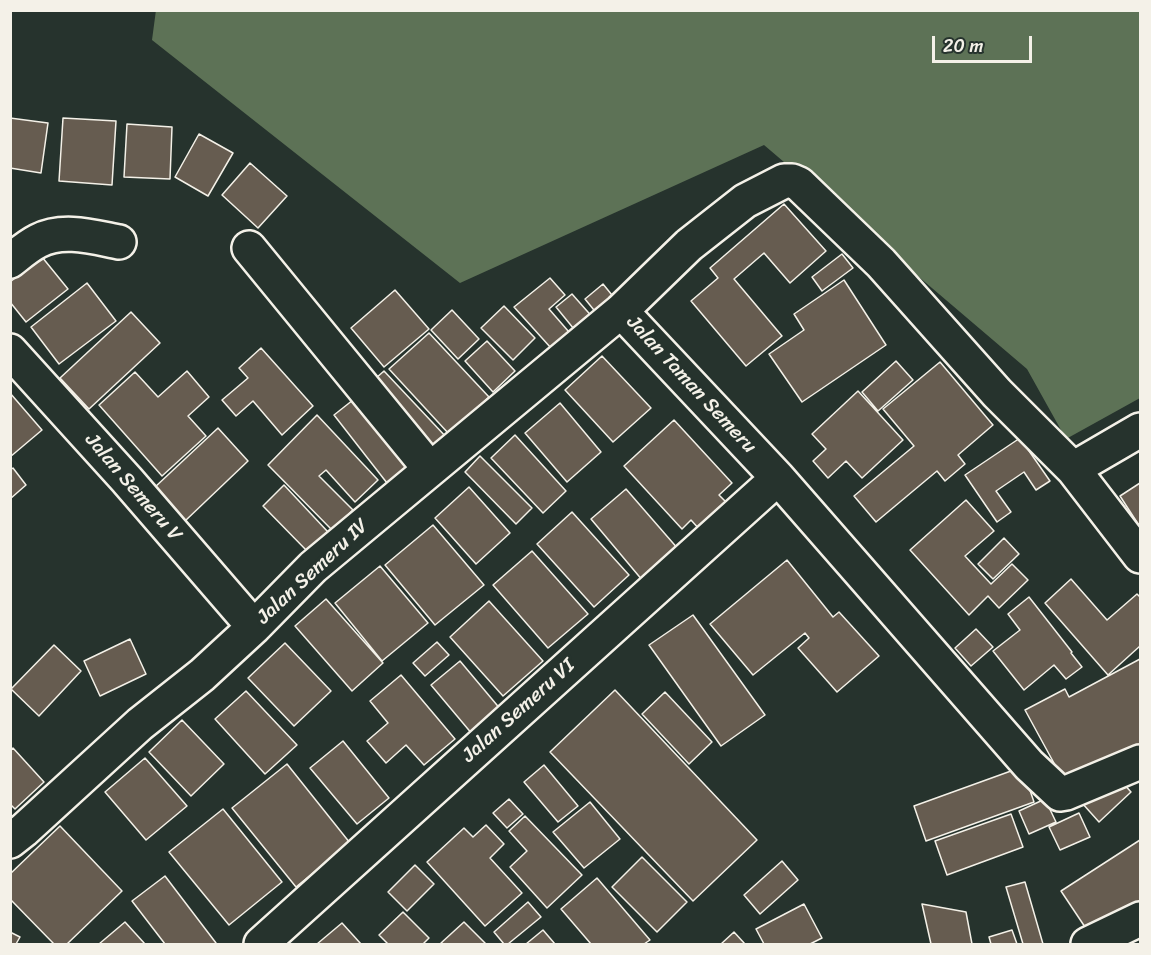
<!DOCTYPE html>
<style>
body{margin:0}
#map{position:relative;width:1151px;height:955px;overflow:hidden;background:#26332d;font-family:Sriracha,sans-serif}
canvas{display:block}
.frame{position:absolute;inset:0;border:12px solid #f4f1e8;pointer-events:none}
.scale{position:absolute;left:932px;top:36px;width:100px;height:27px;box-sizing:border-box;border:3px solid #f4f1e8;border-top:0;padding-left:8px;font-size:18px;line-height:21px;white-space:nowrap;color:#f4f1e8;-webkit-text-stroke:4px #26332d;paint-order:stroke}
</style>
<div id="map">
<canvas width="1151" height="955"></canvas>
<div class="frame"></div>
<div class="scale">20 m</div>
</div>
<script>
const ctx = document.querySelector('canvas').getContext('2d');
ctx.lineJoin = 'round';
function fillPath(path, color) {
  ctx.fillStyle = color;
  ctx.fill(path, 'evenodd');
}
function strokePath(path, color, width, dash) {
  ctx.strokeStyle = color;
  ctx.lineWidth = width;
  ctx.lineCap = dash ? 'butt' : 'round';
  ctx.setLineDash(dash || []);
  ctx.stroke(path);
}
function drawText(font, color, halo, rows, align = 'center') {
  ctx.font = font + ' Sriracha,sans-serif';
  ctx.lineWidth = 6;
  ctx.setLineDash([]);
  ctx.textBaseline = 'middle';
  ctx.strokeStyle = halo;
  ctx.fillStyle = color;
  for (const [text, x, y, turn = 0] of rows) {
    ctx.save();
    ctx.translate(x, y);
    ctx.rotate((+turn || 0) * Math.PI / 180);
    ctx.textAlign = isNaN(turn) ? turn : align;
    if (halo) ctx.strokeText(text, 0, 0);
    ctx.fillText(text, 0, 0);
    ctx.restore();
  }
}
fillPath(new Path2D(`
 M156,10L1140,11V398L1066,439L1027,369L764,145L460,283L152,40Z`), '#5d7256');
const building = new Path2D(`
 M10,118L48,123L41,173L10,168Z
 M63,118L116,121L112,185L59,181Z
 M127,124L172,127L170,179L124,177Z
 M199,134L233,153L208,196L175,177Z
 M250,163L287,196L258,228L222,195Z
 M784,204L826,251L790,283L764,253L734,279L782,336L746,366L691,301L718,278L710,268Z
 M842,254L853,268L822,291L812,277Z
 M42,257L68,289L26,322L10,302V282Z
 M550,278L565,295L549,309L569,332L551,348L514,307Z
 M844,280L886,345L802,402L769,354L804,330L794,314Z
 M87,283L116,321L59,364L31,327Z
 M603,284L616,300L598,315L585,299Z
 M395,290L429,329L384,367L351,328Z
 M572,294L595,320L578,334L556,307Z
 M504,306L535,338L513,360L481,328Z
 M452,310L479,339L458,359L431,330Z
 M131,312L160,343L89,409L60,378Z
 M429,333L489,397L449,434L389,369Z
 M487,341L515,371L493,392L465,361Z
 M261,348L313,406L282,435L253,401L236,416L222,400L248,378L239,368Z
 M602,356L651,408L613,442L565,390Z
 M896,361L913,380L878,411L862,392Z
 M940,362L993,425L958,455L965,464L945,481L937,471L876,522L854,496L914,446L883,409Z
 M187,371L209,397L188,416L206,436L162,476L99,405L135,372L158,397Z
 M384,371L448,439L432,454L367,386Z
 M858,391L903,440L862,478L846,461L828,478L813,461L826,449L812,434Z
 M10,393L42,430L10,457Z
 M358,396L412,464L387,483L334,415Z
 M560,403L601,452L567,482L525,433Z
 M317,415L378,480L355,502L326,470L319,476L353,510L332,530L268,465Z
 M674,420L732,483L719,495L728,504L700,530L691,520L682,529L624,466Z
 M218,428L248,461L185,521L154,488Z
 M515,435L566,491L543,513L491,458Z
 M1020,438L1050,481L1036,490L1024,472L996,491L1011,512L997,522L965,475Z
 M480,456L532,508L516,524L465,472Z
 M13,468L26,485L10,499V470Z
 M1140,483V527L1120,496Z
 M284,485L328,532L308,552L263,506Z
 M469,487L510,533L476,564L435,518Z
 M626,489L679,550L643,581L591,519Z
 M966,500L994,531L965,556L991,584L1012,564L1028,580L999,608L988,596L969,615L910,550Z
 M572,512L629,575L594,607L537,544Z
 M433,525L484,585L435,625L385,565Z
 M1004,538L1019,554L993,579L978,564Z
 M532,551L588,614L548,648L493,585Z
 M787,560L833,617L839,612L879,656L837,692L798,648L809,638L805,633L753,675L710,624Z
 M380,566L428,623L382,661L335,603Z
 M1071,579L1107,620L1137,594L1140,597V646L1108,675L1045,603Z
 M1029,597L1072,652L1071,653L1082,667L1066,679L1054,665L1024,690L993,651L1020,630L1008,614Z
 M326,599L383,663L352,691L295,626Z
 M489,601L543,661L503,696L450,637Z
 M693,615L765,715L721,746L649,645Z
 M976,629L993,647L971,666L955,648Z
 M130,639L146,674L100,696L84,661Z
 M437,642L449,655L425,676L413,663Z
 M285,643L331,691L294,726L248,678Z
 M54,645L81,671L39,716L11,689Z
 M1140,659V747L1067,787L1025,710L1065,689L1069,697Z
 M460,661L507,717L478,741L431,685Z
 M401,675L455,739L424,765L406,745L386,763L367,741L388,723L370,701Z
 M615,690L757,840L693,901L550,752Z
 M246,691L297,745L265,774L215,719Z
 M665,692L712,742L689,764L642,714Z
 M182,720L224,764L191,796L149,752Z
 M343,741L389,798L357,824L310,768Z
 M13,748L44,782L15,809L10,804V751Z
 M145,758L187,806L146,840L105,792Z
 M287,764L350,843L296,887L232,808Z
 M544,765L578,806L558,822L524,782Z
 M1022,767L1034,802L926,841L914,806Z
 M1114,773L1131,792L1099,822L1082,803Z
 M509,799L523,814L507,828L493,813Z
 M1045,799L1056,822L1029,834L1019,811Z
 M590,802L620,839L584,868L553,832Z
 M223,809L282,882L229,925L169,852Z
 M1079,813L1090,837L1060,850L1049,827Z
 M1011,814L1023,847L947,875L935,841Z
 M525,816L582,875L547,908L510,867L527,851L509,831Z
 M486,825L504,844L490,858L522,893L485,926L427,862L464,828L473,837Z
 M60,826L122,891L67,944H54L10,899V874Z
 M1140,840V908L1093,939L1061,891Z
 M642,857L687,902L657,932L612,887Z
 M782,861L798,880L760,914L744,895Z
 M415,865L434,884L407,911L388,892Z
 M165,876L216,943L215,944H165L132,901Z
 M597,878L650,940L644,944H591L561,909Z
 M1025,882L1043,944H1023L1006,887Z
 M528,902L541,917L508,944H504L494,932Z
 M804,904L822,938L810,944H764L756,929Z
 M922,904L966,912L972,944H931Z
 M403,912L429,938L423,944H388L379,935Z
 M125,922L145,944H99Z
 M464,922L486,944H443L441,943Z
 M342,923L361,944H317Z
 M543,930L555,944H526Z
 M1012,930L1017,944H991L989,937Z
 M10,932L20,937L16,944H10Z
 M734,932L745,944H721Z`);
fillPath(building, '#665c50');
strokePath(building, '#f4f1e8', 1.5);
const minor = new Path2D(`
 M249,248L430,469
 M10,261C19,254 28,246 38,241C63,228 93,237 119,242
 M621,311L778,478L1029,765L1060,794L1066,793L1140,762
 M10,351L127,480L254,627
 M1073,469L1140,430
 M10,841L24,830L140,724L202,675L254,627L313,567L621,311L689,245L745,201L784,181H792L799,184L881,263L997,393L1073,469L1140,556
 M261,944L778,478
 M1088,944L1140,919`);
strokePath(minor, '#f4f1e8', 38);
strokePath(minor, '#26332d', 33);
drawText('20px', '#f4f1e8', '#26332d', [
 ["Jalan Taman Semeru",691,385,47],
 ["Jalan Semeru V",133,488,49],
 ["Jalan Semeru IV",313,572,-43],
 ["Jalan Semeru VI",519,711,-42]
]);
</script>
